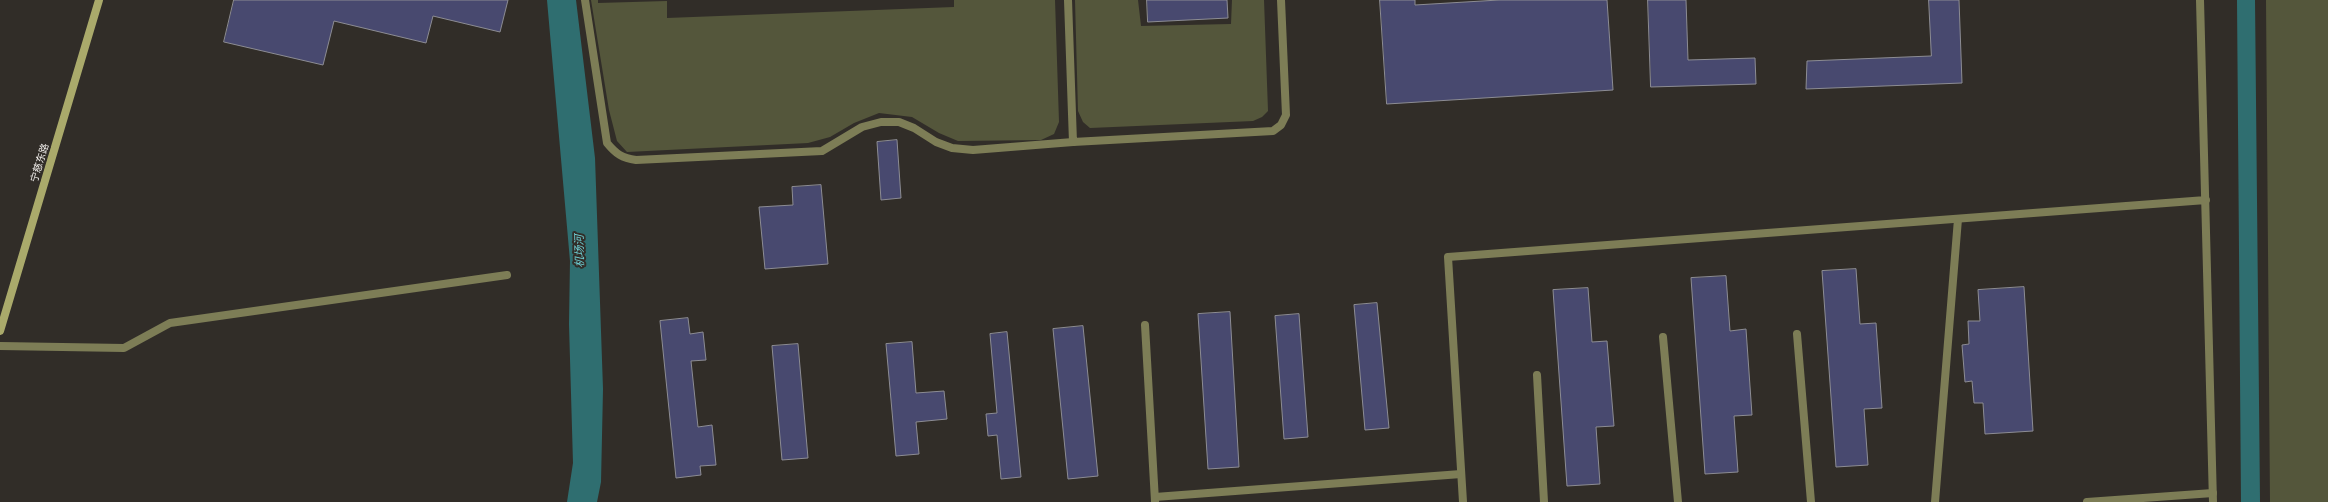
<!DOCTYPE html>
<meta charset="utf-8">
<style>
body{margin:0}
canvas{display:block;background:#312d28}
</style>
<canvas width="2328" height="502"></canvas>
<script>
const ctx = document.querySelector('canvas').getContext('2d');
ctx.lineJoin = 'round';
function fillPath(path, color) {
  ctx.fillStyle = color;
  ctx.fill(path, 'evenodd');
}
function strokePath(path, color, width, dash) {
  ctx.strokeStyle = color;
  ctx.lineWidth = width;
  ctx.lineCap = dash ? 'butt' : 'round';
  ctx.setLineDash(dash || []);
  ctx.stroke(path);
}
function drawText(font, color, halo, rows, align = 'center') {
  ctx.font = font + ' "IBM Plex Sans","Noto Sans SC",sans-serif';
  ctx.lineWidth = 4;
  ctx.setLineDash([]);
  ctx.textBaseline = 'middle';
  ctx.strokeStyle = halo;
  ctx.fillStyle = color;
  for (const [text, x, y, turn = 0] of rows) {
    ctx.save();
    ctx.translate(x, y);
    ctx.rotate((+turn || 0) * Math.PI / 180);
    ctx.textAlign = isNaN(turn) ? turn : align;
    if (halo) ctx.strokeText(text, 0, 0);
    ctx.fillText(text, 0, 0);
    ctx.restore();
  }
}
fillPath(new Path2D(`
 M591,0H598V3L667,1V18L954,7V0H1055L1059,122L1054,134L1041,140L958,141L939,133L912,117L879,113L854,123L830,137L808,143L627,152L617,141L609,110Z
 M1075,0H1138L1141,26L1231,24L1232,0H1264L1268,111L1262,117L1253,121L1090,128L1083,122L1078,111Z
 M2266,0H2328V502H2270Z`), '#54563b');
fillPath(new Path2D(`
 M547,0H576L595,158L603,389L601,482L597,502H567L573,463L569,324L570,261Z
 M2237,0H2255L2260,502H2241Z`), '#2f6e70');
const building = new Path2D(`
 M234,0H508L500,32L433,16L426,43L334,21L323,65L224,42Z
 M1147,0H1227L1228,18L1148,22Z
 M1380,0H1415V5L1499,0H1607L1613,90L1387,104Z
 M1648,0H1686L1688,60L1755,58L1756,84L1651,87Z
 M1929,0H1959L1962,83L1806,89L1807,61L1931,56Z
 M897,140L901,198L881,200L877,142Z
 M821,185L828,264L765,269L759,207L793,205L792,187Z
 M1856,269L1860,324L1876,323L1882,408L1864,409L1868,465L1836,467L1822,271Z
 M1726,276L1730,331L1746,329L1752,415L1734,416L1738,472L1705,474L1691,278Z
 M2024,287L2033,431L1985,434L1983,403H1974L1972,381L1965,382L1962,345L1969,344L1968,321H1980L1978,290Z
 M1588,288L1592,342L1607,341L1614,426L1596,427L1600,484L1567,486L1553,290Z
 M1377,303L1389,428L1365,430L1354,305Z
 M1230,312L1239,467L1208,469L1198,314Z
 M1299,314L1308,437L1284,439L1275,316Z
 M688,318L690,334L703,332L706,360L691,361L698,427L712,425L716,465L700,466L701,475L676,478L660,321Z
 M1083,326L1098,476L1068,479L1053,329Z
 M1007,332L1021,477L1001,479L997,435L988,436L986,414L997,413L990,334Z
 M912,342L916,393L944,391L947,419L916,422L919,454L896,456L886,344Z
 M798,344L808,458L782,460L772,346Z`);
fillPath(building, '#48496f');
strokePath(building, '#8c8c93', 1);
strokePath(new Path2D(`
 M585,0L607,143C616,154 622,158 636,160L822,151L862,127L881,122H899L914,128L936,142L952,148L973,150L1073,142
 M1145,325L1155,501
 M1797,334L1811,502
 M1663,337L1678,502
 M1537,375L1544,502
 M1155,497L1461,474
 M1935,502L1958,219
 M2087,502L2213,493`), '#7d7d56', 8);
strokePath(new Path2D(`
 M1068,0L1073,142L1273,131L1281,125L1286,115L1281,0
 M2200,0L2213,502
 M0,346L124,348L170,323L507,275
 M1463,502L1448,257L2206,200`), '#7d7d56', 8);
strokePath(new Path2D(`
 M0,331L99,0`), '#aaaa6b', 8);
drawText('10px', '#efece9', '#312d28', [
 ["宁慈东路",40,163,-73]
]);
drawText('italic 11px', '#70d3d8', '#312d28', [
 ["机场河",580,251,-91]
]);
</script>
